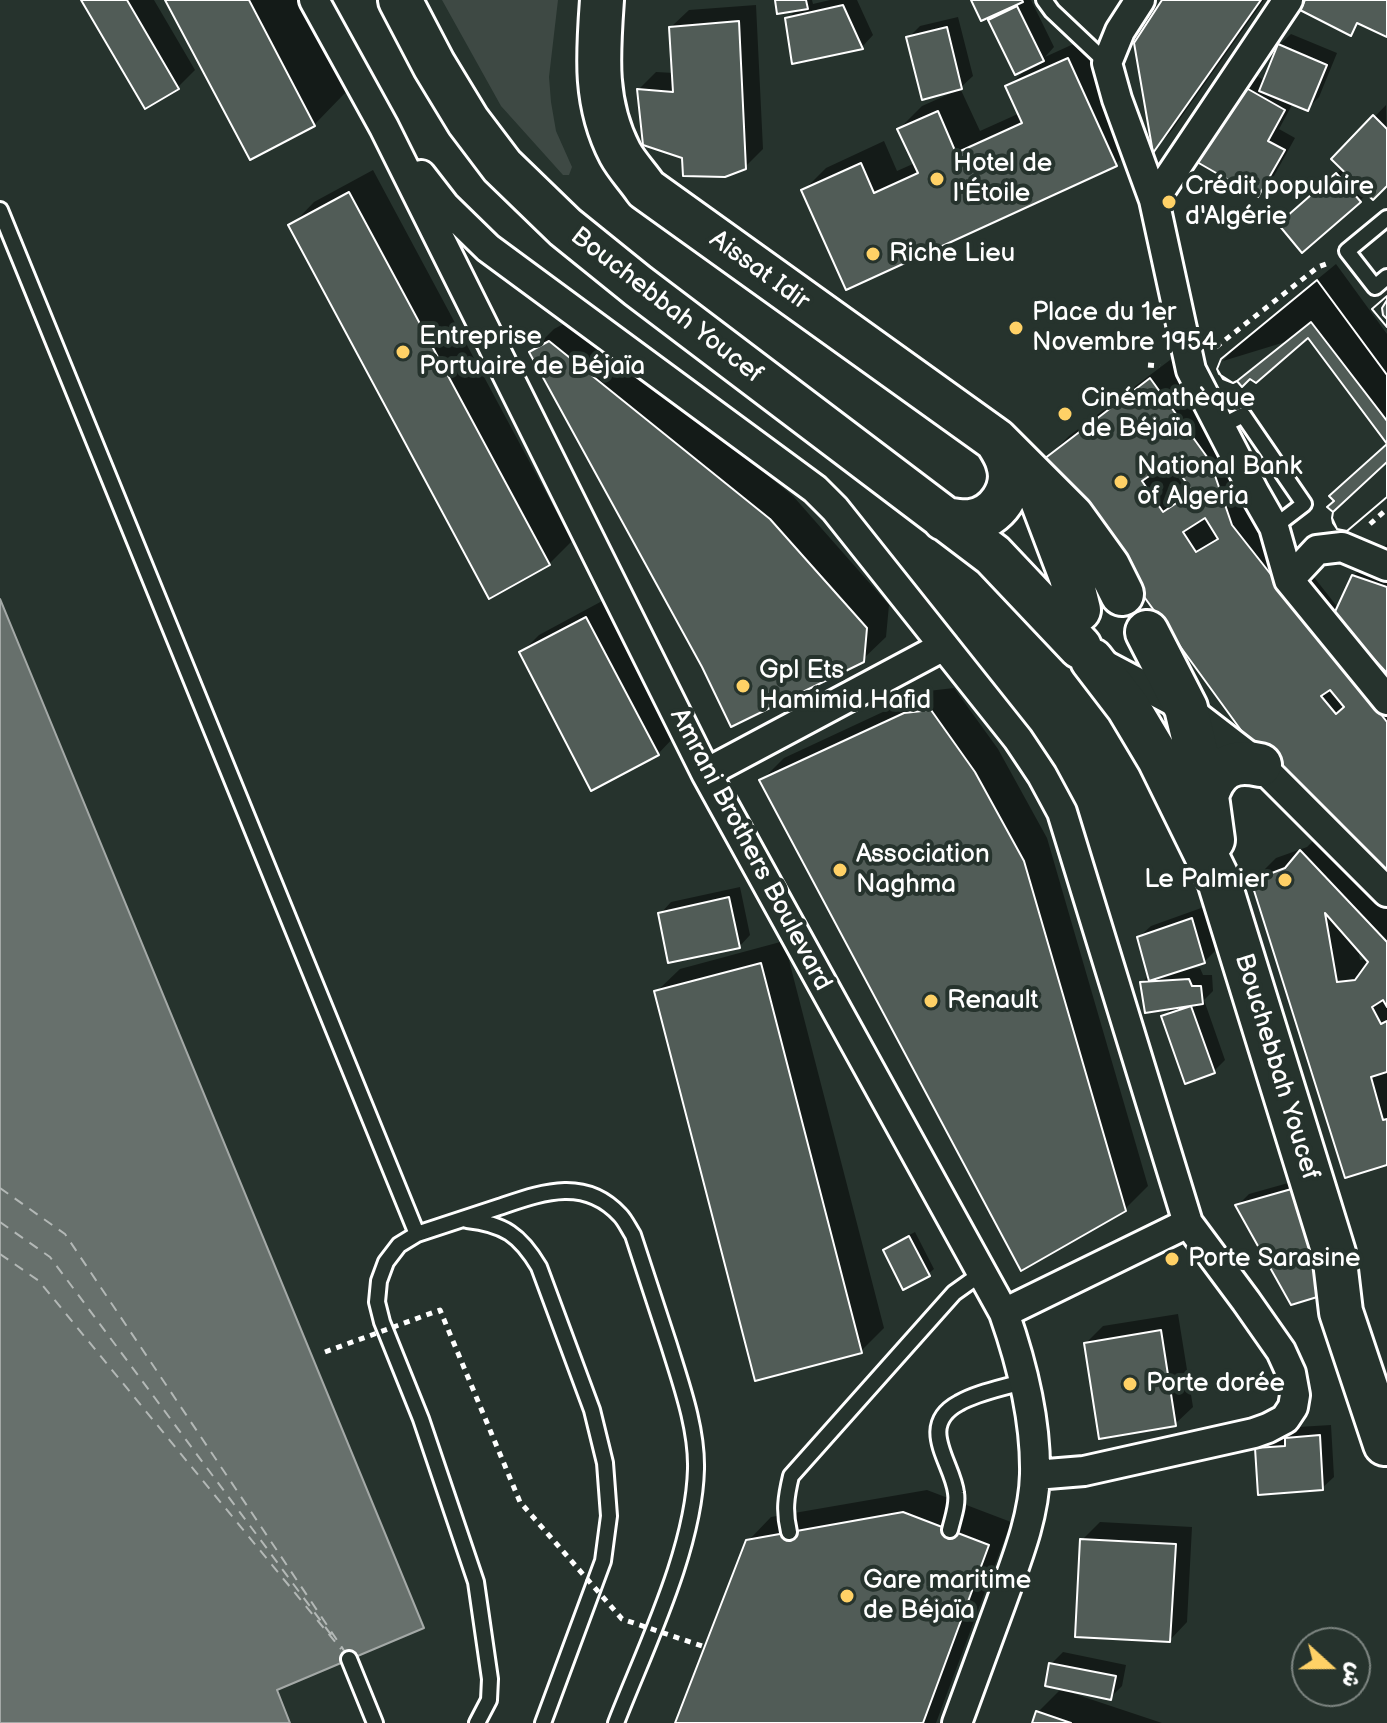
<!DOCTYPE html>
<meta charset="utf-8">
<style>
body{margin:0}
#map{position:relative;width:1387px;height:1723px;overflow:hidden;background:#26332d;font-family:"Balsamiq Sans","Playpen Sans Arabic",sans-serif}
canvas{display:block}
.north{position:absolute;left:1291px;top:1627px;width:80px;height:80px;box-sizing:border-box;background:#26332d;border:2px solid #7d8581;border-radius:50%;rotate:111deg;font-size:22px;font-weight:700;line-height:32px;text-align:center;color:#fff}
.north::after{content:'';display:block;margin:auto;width:28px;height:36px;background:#ffd166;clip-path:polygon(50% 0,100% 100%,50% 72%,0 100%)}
</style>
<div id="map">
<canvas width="1387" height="1723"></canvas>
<div class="north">ش</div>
</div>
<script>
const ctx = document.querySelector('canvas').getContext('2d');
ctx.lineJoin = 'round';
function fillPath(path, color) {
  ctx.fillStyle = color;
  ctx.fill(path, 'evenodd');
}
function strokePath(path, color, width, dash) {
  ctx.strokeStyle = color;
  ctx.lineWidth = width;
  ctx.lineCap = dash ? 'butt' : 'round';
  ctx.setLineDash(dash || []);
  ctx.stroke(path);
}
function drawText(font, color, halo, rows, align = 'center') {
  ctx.font = font + ' "Balsamiq Sans",sans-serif';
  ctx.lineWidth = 8;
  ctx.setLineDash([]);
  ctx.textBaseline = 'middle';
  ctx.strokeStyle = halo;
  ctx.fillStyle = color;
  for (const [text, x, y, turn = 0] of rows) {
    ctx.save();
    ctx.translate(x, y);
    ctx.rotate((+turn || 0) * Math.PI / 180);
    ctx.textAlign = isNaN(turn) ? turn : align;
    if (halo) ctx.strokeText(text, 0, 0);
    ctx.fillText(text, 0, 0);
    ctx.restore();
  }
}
fillPath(new Path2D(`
 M442,0H558L549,77L551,102L556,131L572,167L569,175H563L501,106Z`), '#3e4944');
const water = new Path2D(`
 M0,599L424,1628L277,1690L290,1723H0Z`);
fillPath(water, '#67706c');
strokePath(water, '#a4a9a7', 2);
fillPath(new Path2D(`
 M84,0H154L195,70L178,87Z
 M168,0H297L346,92L314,125Z
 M777,0H812L813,4L830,0H857L873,35L862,47L787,19L797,9Z
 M974,0H1031L1054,47L1045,57L1091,36L1139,141L1116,164L847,288L803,191L826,168L884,141L897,171L915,163L899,129L922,106L956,91L908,38L920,26L958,17L973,76L960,88L980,131L1020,113L1008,87L1027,68L991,21L1001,11Z
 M1165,0H1264L1170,133L1154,149Z
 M756,5L763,149L745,167L683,157L639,89L656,72L674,73L671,27L689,10Z
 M1291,34L1337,53L1319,97L1307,109L1293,103L1279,129L1295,138L1270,183L1258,194L1200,161L1254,74L1265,81L1279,45Z
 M1386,105L1387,183L1368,192L1360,201L1292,213L1343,168L1334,159Z
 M373,170L572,541L549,564L291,226L314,202Z
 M1336,264L1387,334V441L1308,335L1223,361L1241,342Z
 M573,319L793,496L889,605L886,637L862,660L704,666L531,352L554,329Z
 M1174,357L1255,502L1339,609L1353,576L1387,544V871L1046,459L1069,436ZM1172,458L1192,487L1187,491L1167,461Z
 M604,600L675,736L658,754L521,653L539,635Z
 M954,688L998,749L1047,838L1148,1186L1125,1209L761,781L784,758L928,691Z
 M1325,829L1387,895V1163L1253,881L1276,858L1307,847ZM1358,947L1368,959L1360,960Z
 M740,887L750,935L739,947L660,914L671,902Z
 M1204,907L1216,950L1204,962L1185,969L1200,968L1203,975H1212L1213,991L1204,1000L1225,1060L1214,1071L1164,1017L1174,1006L1142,982L1150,975L1139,937L1151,926Z
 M784,941L884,1328L861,1351L656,992L680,969Z
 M1306,1178L1326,1292L1238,1205L1249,1194Z
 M915,1232L934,1269L928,1274L885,1250L890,1245Z
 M1178,1314L1193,1407L1175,1424L1086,1343L1103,1326Z
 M1331,1425L1334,1477L1322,1488L1258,1449L1269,1437L1290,1436L1298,1427Z
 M927,1490L1011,1522L936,1723H677L748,1541L771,1517Z
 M1100,1522L1192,1527L1187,1622L1170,1640L1082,1540Z
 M1063,1652L1126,1665L1122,1686L1110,1698L1073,1690L1072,1693L1162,1723H1034L1038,1712L1062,1688L1051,1664Z`), '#0007');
strokePath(new Path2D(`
 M0,1188L65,1234L347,1655
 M0,1222L50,1257L332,1636
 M0,1254L39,1281L341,1649`), '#b3b8b6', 2, [10, 8]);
const building = new Path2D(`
 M81,0H127L179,89L145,109Z
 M165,0H249L315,126L250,160Z
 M775,0H806L808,9L777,14Z
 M971,0H1022L1023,2L981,21Z
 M1162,0H1261L1153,153L1134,43Z
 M1305,0H1387V37L1357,23L1351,36L1300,10Z
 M843,5L863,49L792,64L785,18Z
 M1017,6L1044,61L1015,75L988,20Z
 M739,21L746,169L725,177L683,176L682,158L643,145L637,89L673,92L669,27Z
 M947,27L962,89L922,100L906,37Z
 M1278,44L1327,65L1308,111L1259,91Z
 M1068,58L1117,166L846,290L801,190L861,163L874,193L918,173L897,129L938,111L956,153L1022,123L1005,86Z
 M1241,85L1285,110L1268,141L1285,150L1258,197L1197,162Z
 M1373,115L1387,129V186L1373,200L1331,159Z
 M1336,173L1361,202L1302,253L1278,224Z
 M349,192L550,565L489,599L288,225Z
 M1317,280L1387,375V421L1311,322L1237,381L1233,383L1219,374L1217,369L1221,359Z
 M1317,280L1387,375V497L1347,531L1337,529L1333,523L1332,518L1333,512L1327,507L1334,501L1329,496L1387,444L1308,338L1256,383L1250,379L1242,387L1237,381L1233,383L1223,379L1217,369L1221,359Z
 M1387,296V327L1372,309Z
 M1387,296V327L1372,309Z
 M1387,300V319L1383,315L1382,308Z
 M549,341L770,519L867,628L864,662L731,727L702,667L529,352Z
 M1150,378L1210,461L1232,525L1387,722V874L1243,733L1044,459ZM1171,461L1193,492L1163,512L1142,481ZM1330,690L1344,707L1336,714L1321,696Z
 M1387,462V497L1347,531L1337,529L1332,518L1333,512Z
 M1205,518L1218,539L1196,552L1183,532Z
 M1352,575L1387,587V673L1333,616Z
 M586,617L659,755L591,791L519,652Z
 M931,710L975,772L1024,861L1126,1211L1021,1271L759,780L904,713Z
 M1300,850L1387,942V1007L1383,1000L1372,1007L1381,1024L1387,1021V1072L1371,1077L1383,1120L1387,1119V1165L1345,1178L1251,881L1285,868ZM1325,913L1368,962L1355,980L1337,982Z
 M729,897L740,948L668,963L658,913Z
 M1192,918L1205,963L1149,981L1137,937Z
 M761,963L862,1353L755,1381L654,991Z
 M1189,979L1192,986H1201L1203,1004L1145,1013L1140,982Z
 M1191,1006L1215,1073L1185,1084L1161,1016Z
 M1295,1188L1327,1294L1291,1305L1235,1205Z
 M909,1236L930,1276L903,1290L883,1250Z
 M1161,1330L1176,1426L1099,1439L1084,1343Z
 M1320,1435L1323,1490L1258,1495L1255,1448L1285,1446V1438Z
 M903,1512L989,1545L923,1723H675L746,1540Z
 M1080,1539L1176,1544L1170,1642L1075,1637Z
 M1049,1663L1116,1676L1111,1700L1045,1686Z
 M1036,1711L1071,1723H1032Z`);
fillPath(building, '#515c57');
strokePath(building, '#fff', 2);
const lane = new Path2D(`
 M1044,0L1052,11L1107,63
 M0,210L417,1234
 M1387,218L1347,251L1375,287L1387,277
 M1220,427L1243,415L1304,504L1274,527
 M467,1220C504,1224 520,1235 539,1267L592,1410L605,1463L609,1516L603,1561L543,1723
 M950,1530C953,1517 958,1505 956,1493C953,1463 916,1426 959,1403C978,1392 1003,1388 1025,1381
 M789,1532C784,1511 786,1497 791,1476L954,1293L982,1273
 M349,1659L375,1723
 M477,1723L489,1700L490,1679L476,1582L421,1419L382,1322L377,1302L379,1281L386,1262L399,1245L417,1234C444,1225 472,1216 499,1207C541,1193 584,1176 620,1215C625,1220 629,1229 633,1235C645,1272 657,1309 669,1345C681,1384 697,1428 696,1469C694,1550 645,1648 616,1723`);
const street = new Path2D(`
 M314,0L384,127L706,773L1004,1313C1022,1364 1036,1419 1035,1474C1034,1518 1016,1561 1001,1603C986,1643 972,1683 957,1723
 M1140,0L1120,31L1107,63L1117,99L1154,200L1191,370L1254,492L1274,527L1289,580L1387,700
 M421,175L445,206L488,248L815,489L835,509L1018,739L1042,775L1062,812L1188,1223L1246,1301L1281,1351L1291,1373L1295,1395L1293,1407L1285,1419L1268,1428L1254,1433L1084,1471L1035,1475
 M1154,200L1288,0
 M1289,580L1317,550L1342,547L1387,566
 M1103,664L1186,708L1260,765L1387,892
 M706,773L944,646
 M1004,1313L1188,1223`);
const secondary = new Path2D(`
 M400,0L434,65L468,121L502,166L565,227L638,286L993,555L1080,647
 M602,0C598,55 594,103 620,153C627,166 638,177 646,189L996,440L1072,516L1108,566L1122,594
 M1041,498L1071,577L1079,610
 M944,519C952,520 961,522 970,521C997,518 1016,489 1008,464C1006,455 1001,448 996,440
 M1147,632L1186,708L1207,796L1213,840
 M1092,660L1128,707L1159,759L1219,881L1334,1253L1341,1312L1385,1444
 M1207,796C1215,769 1232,758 1260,765`);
strokePath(lane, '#fff', 20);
strokePath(street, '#fff', 34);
strokePath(secondary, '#fff', 48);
strokePath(new Path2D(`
 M1216,347L1318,267L1326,264
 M1148,365L1160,366
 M1370,524L1387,509`), '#fff', 5, [6, 6]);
strokePath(lane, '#26332d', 14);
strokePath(street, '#26332d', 28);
strokePath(secondary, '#26332d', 42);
strokePath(new Path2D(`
 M325,1352L440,1310L520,1502L622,1619L705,1647`), '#fff', 5, [6, 6]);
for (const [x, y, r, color] of [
 [937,179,8,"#ffd166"],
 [1169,202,8,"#ffd166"],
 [873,254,8,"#ffd166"],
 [1016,328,8,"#ffd166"],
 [403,352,8,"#ffd166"],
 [1065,414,8,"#ffd166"],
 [1121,482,8,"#ffd166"],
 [743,686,8,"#ffd166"],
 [840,870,8,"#ffd166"],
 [1285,880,8,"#ffd166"],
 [931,1001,8,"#ffd166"],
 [1172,1259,8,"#ffd166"],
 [1130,1384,8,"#ffd166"],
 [847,1596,8,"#ffd166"]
]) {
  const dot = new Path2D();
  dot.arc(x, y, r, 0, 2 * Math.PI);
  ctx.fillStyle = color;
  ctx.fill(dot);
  strokePath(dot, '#26332d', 3);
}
drawText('26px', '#fff', '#26332d', [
 ["Hotel de",953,164],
 ["l'Étoile",953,194],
 ["Crédit populaire",1185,187],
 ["d'Algérie",1185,217],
 ["Riche Lieu",889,254],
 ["Place du 1er",1032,313],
 ["Novembre 1954",1032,343],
 ["Entreprise",419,337],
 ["Portuaire de Béjaïa",419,367],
 ["Cinémathèque",1081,399],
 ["de Béjaïa",1081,429],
 ["National Bank",1137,467],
 ["of Algeria",1137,497],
 ["Gpl Ets",759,671],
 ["Hamimid Hafid",759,701],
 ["Association",856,855],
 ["Naghma",856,885],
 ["Le Palmier",1269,880,"right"],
 ["Renault",947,1001],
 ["Porte Sarasine",1188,1259],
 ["Porte dorée",1146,1384],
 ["Gare maritime",863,1581],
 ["de Béjaïa",863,1611]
], 'left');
drawText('26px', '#fff', '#26332d', [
 ["Aissat Idir",759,271,36],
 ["Bouchebbah Youcef",666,306,38],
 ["Amrani Brothers Boulevard",750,850,62],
 ["Bouchebbah Youcef",1276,1067,73]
]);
</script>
